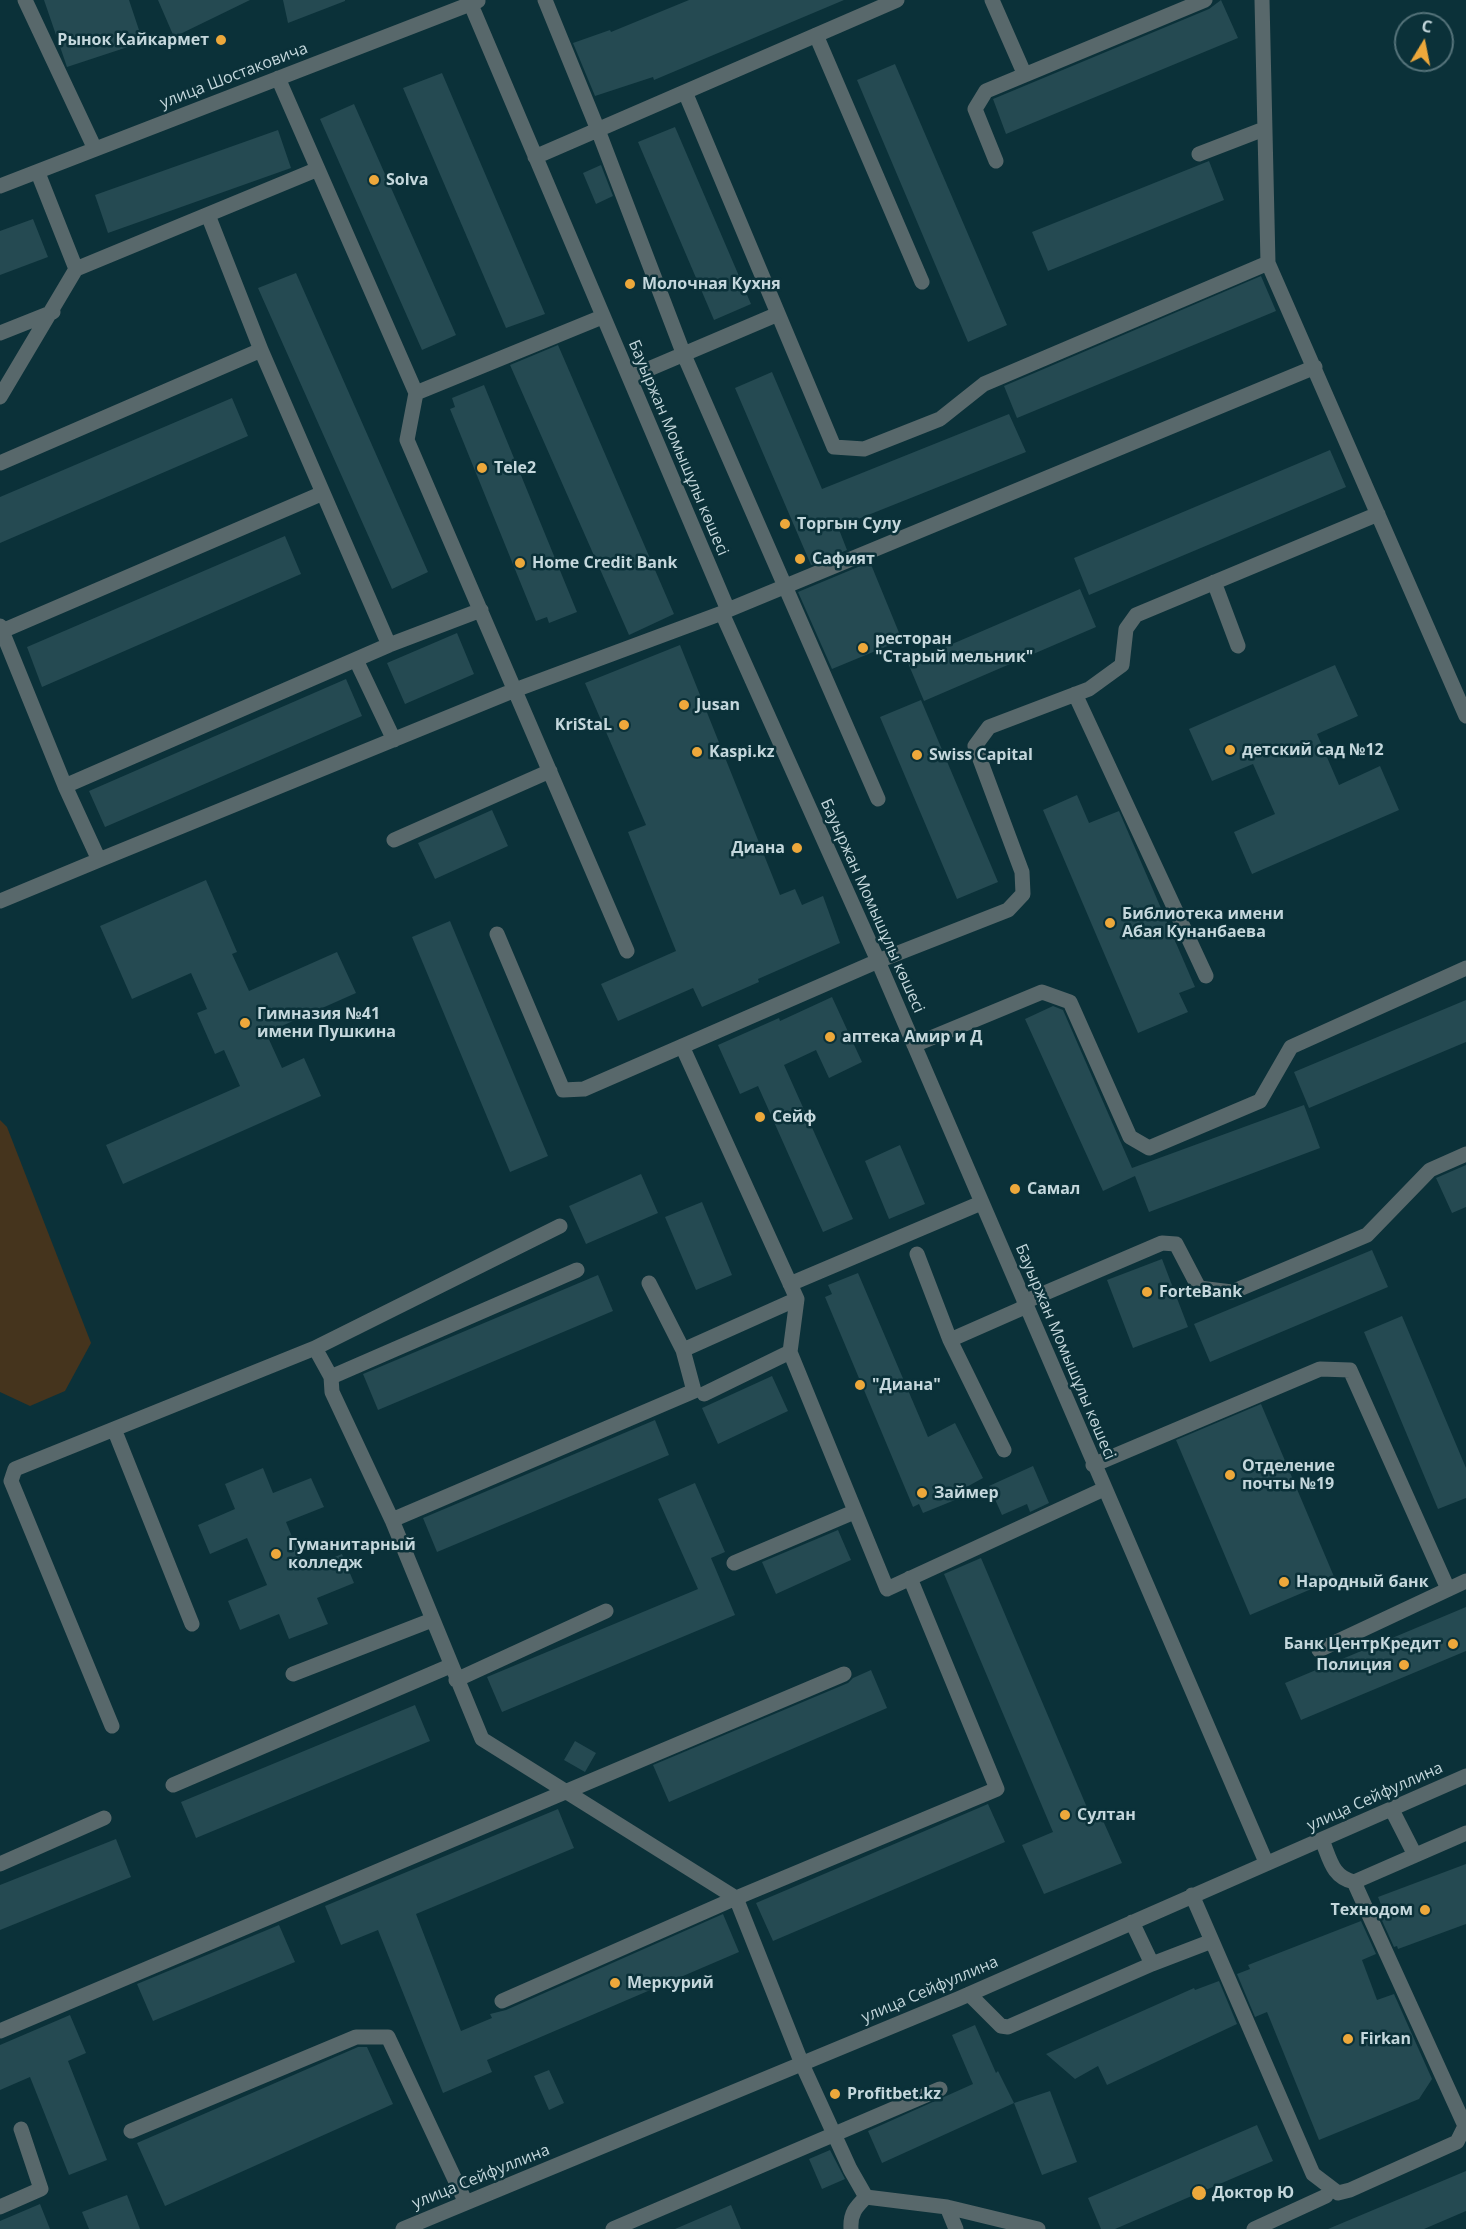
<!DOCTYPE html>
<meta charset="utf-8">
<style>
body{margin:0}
#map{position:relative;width:1466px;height:2229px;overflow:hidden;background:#0b3139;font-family:"Open Sans",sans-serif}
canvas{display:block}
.north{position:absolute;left:1394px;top:12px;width:60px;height:60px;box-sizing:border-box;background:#0b3139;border:2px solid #55737a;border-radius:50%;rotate:10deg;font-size:16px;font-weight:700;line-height:24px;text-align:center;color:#c4d7dc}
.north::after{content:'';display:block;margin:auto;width:21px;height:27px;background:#eda83b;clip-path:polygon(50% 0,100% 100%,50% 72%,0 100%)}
</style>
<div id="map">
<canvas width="1466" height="2229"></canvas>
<div class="north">С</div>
</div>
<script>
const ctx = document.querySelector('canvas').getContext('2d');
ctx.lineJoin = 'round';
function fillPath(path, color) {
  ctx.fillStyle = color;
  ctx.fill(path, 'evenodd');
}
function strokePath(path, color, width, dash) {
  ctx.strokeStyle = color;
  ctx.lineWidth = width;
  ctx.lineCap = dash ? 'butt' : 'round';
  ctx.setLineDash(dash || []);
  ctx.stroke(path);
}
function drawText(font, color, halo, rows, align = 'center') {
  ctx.font = font + ' "Open Sans",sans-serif';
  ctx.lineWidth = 5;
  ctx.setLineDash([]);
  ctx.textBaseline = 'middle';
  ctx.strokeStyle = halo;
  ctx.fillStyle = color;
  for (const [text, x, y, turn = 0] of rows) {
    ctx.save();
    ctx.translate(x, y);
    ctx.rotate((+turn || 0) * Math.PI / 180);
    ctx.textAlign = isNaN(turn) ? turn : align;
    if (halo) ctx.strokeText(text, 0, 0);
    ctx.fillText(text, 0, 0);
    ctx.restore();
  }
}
fillPath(new Path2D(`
 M0,1120L7,1127L91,1343L65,1391L30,1406L0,1392Z`), '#45341d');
fillPath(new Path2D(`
 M44,0H129L143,42L67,67Z
 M158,0H250L174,37Z
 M283,0H345V1L288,23Z
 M689,0H844L654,80L653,77L595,96L573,43L610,30L611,32Z
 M1221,0L1238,38L1006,134L993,99L1209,9Z
 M895,64L1007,325L968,342L857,80Z
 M442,73L545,314L506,328L403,88Z
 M354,104L456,335L422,350L320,119Z
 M675,127L751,304L714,320L638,142Z
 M278,130L291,168L108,233L95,195Z
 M1209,161L1224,200L1048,271L1032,232Z
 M601,165L613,196L596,204L583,173Z
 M33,219L48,257L0,275V231Z
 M296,273L428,572L392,589L258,288Z
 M1261,276L1276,311L1017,418L1004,386Z
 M558,345L674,614L629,635L510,365Z
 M772,372L822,489L1009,414L1026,452L838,527L847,550L811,565L735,388Z
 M484,385L577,612L549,623L547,617L536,621L450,409L455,407L452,398Z
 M232,398L248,436L0,543V497Z
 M1330,450L1346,487L1089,595L1074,558Z
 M285,536L301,574L42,687L27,647Z
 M870,562L902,640L832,669L798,592Z
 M1080,589L1096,627L924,701L908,663Z
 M457,633L474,674L405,704L387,663Z
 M680,645L780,895L795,889L802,905L823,896L840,943L758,979L759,982L702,1007L693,988L618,1021L601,984L676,951L628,832L646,825L585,683Z
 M1335,665L1358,716L1317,734L1339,785L1380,766L1399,810L1252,874L1234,832L1275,814L1253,764L1212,781L1189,729Z
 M346,679L362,716L105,827L89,791Z
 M921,700L998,882L957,899L880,717Z
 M1077,795L1089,823L1119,811L1195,987L1179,993L1188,1012L1138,1033L1043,810Z
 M492,810L508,846L435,879L418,843Z
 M206,880L237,952L232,954L249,991L337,952L356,993L266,1033L282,1068L304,1058L321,1096L123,1184L106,1145L240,1086L224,1050L215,1054L197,1013L207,1009L191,973L132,999L100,926Z
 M450,921L548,1156L510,1172L412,937Z
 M832,997L862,1062L829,1078L816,1050L784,1065L853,1219L823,1232L758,1086L740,1094L718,1045L779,1018L780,1021Z
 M1466,1000V1042L1309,1108L1294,1072Z
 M1053,1006L1063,1010L1132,1168L1304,1105L1320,1148L1149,1212L1135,1176L1103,1191L1025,1019Z
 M900,1145L925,1204L889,1219L865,1161Z
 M1466,1165V1207L1452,1213L1436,1178Z
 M641,1174L658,1213L586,1244L569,1206Z
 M702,1202L732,1275L696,1290L665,1217Z
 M1372,1250L1388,1287L1210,1362L1194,1324Z
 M1162,1259L1188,1327L1133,1348L1107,1280Z
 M858,1273L928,1437L955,1423L983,1478L952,1495L955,1500L923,1513L919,1504L913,1507L825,1297L832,1294L828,1285Z
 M598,1275L613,1311L378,1410L363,1374Z
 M1402,1316L1466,1468V1498L1438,1509L1364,1332Z
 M772,1376L788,1411L718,1444L702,1408Z
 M1261,1404L1335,1579L1250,1615L1176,1440Z
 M655,1420L669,1455L437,1552L423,1518Z
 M1033,1466L1049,1503L1030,1512L1027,1504L1002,1515L989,1486Z
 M263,1468L273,1493L311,1478L324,1507L286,1522L305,1569L342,1554L354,1583L317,1598L328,1624L289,1639L279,1614L240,1630L228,1601L267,1585L247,1538L210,1554L198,1525L235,1509L225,1484Z
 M695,1483L725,1552L711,1558L735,1615L502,1712L487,1677L698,1589L658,1499Z
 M838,1530L851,1560L776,1594L762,1562Z
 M981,1558L1091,1817L1100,1814L1122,1863L1044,1894L1022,1845L1053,1832L944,1574Z
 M1466,1607V1651L1301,1720L1285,1683Z
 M871,1670L887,1708L669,1802L653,1765L848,1683L853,1678Z
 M415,1705L430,1741L196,1838L181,1802Z
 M575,1741L596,1753L585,1772L564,1760Z
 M988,1804L1005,1842L773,1941L756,1903Z
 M558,1809L574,1848L416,1914L461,2031L492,2018L490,2014L506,2010L723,1914L739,1952L487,2060L492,2072L443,2093L378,1930L341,1945L325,1906Z
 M116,1839L131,1877L0,1930V1885Z
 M1466,1864V1924L1398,1949L1397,1946L1394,1947L1379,1914L1384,1912L1378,1897Z
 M1361,1921L1376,1954L1362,1960L1377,2000L1394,1994L1432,2079L1419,2099L1319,2140L1267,2012L1255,2017L1237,1974L1250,1969L1248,1965Z
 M279,1925L295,1962L153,2021L137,1984Z
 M1219,1981L1237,2024L1107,2085L1098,2066L1075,2079L1046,2054L1194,1988L1195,1990Z
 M70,2015L86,2053L68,2061L107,2160L69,2175L30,2077L0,2090V2045Z
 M975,2025L996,2073L998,2071L1014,2103L882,2163L868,2131L973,2084L952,2035Z
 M358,2047H367L393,2104L165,2206L137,2143Z
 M549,2070L564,2103L549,2110L534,2076Z
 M1050,2091L1077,2162L1042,2175L1014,2103Z
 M1257,2125L1273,2161L1115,2229H1101L1088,2198Z
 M830,2150L845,2179L822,2189L809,2159Z
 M1466,2171V2211L1424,2229H1328Z
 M127,2195L140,2229H89L82,2212Z
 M40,2204L50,2229H0V2221Z
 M731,2205L741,2229H675Z`), '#254a52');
strokePath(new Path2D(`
 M25,0L95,149
 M469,0L728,610L722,613L878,961L1266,1862
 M545,0L598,130L684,355L878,799
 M992,0L1024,73
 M1262,0L1268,263L1466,716
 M816,35L922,282
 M278,78L416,393L407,440L627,951
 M685,92L834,447L864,449L940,419L984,384L1268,263
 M1199,154L1264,129
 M535,157L897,0
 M996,161L975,109L986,91L1205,0
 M0,186L478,1
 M208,215L261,350L389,645
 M76,269L318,169
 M0,333L53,312
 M630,377L778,314
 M416,393L602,317
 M0,397L76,269L38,173
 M0,463L261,350
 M1214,582L1238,646
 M728,610L1315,367
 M0,626L65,786L99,860L515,690L722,613
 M2,631L323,493
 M356,660L394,740
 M1075,694L1206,976
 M65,786L389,645L481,610
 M394,840L550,771
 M0,901L99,860
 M497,934L563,1090L584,1089L878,961L1008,910L1023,894L1022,872L975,746L989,727L1089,689L1122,665L1126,629L1136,615L1378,514
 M914,1045L1042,992L1070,1002L1130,1137L1149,1148L1260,1101L1291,1047L1466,968
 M682,1046L797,1299L790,1352L887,1589L1104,1489
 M917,1254L950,1340L1025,1307
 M577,1270L331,1377L332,1392L392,1520L482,1739L736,1898L802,2064L850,2169L866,2197C856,2207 850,2213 851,2229
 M790,1284L981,1203
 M1024,1302L1162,1243L1176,1244L1199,1288L1232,1292L1367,1235L1430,1170L1466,1154
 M950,1340L1004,1450
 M315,1348L331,1377
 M683,1350L797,1299
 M704,1394L790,1352
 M114,1429L192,1624
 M1093,1465L1320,1369L1350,1370L1448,1589
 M392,1520L694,1391L683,1350L649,1283
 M734,1563L854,1512
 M1319,1650L1466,1581
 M293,1674L432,1620
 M456,1680L606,1611
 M112,1726L11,1481L15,1469L315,1348L560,1226
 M173,1785L450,1666
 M1392,1810L1415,1855
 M1322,1840C1330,1859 1332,1877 1354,1882L1466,1833
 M0,1864L104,1818
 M1192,1895L1212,1941
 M1132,1922L1152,1964
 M969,1994L1001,2026L1008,2027L1152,1964L1212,1941L1313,2174L1338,2193L1350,2190L1457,2142L1465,2126L1354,1882
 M502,2001L736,1898L997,1789L910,1578
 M0,2031L844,1674
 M131,2131L356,2037H388L466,2203
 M866,2197L947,2207L1038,2229
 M0,2207L41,2189L21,2129
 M947,2207L956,2229
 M403,2229L958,1999L1466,1776
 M613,2229L940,2089
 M1254,2229L1326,2196`), '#58686b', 15);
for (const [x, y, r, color] of [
 [221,40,6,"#eda83b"],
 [374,180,6,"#eda83b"],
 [630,284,6,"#eda83b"],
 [482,468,6,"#eda83b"],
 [785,524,6,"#eda83b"],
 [800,559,6,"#eda83b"],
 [520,563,6,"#eda83b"],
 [863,648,6,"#eda83b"],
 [684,705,6,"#eda83b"],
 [624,725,6,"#eda83b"],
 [1230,750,6,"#eda83b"],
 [697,752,6,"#eda83b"],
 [917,755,6,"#eda83b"],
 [797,848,6,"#eda83b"],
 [1110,923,6,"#eda83b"],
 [245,1023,6,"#eda83b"],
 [830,1037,6,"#eda83b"],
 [760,1117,6,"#eda83b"],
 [1015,1189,6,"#eda83b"],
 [1147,1292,6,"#eda83b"],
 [860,1385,6,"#eda83b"],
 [1230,1475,6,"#eda83b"],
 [922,1493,6,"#eda83b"],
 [276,1554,6,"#eda83b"],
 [1284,1582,6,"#eda83b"],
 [1453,1644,6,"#eda83b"],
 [1404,1665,6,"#eda83b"],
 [1065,1815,6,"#eda83b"],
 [1425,1910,6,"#eda83b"],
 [615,1983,6,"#eda83b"],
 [1348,2039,6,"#eda83b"],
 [835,2094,6,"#eda83b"],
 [1199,2193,8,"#eda83b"]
]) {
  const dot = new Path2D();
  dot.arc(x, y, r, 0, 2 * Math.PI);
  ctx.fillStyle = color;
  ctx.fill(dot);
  strokePath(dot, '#0b3139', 2);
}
drawText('bold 16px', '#c4d7dc', '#0b3139', [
 ["Рынок Кайкармет",209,40,"right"],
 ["Solva",386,180],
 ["Молочная Кухня",642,284],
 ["Tele2",494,468],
 ["Торгын Сулу",797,524],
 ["Сафият",812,559],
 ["Home Credit Bank",532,563],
 ["ресторан",875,639],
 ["\"Старый мельник\"",875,657],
 ["Jusan",696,705],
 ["KriStaL",612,725,"right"],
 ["детский сад №12",1242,750],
 ["Kaspi.kz",709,752],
 ["Swiss Capital",929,755],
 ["Диана",785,848,"right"],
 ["Библиотека имени",1122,914],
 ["Абая Кунанбаева",1122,932],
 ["Гимназия №41",257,1014],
 ["имени Пушкина",257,1032],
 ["аптека Амир и Д",842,1037],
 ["Сейф",772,1117],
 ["Самал",1027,1189],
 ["ForteBank",1159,1292],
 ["\"Диана\"",872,1385],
 ["Отделение",1242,1466],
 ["почты №19",1242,1484],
 ["Займер",934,1493],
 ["Гуманитарный",288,1545],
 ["колледж",288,1563],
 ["Народный банк",1296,1582],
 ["Банк ЦентрКредит",1441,1644,"right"],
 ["Полиция",1392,1665,"right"],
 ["Султан",1077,1815],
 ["Технодом",1413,1910,"right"],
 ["Меркурий",627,1983],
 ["Firkan",1360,2039],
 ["Profitbet.kz",847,2094],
 ["Доктор Ю",1212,2193]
], 'left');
drawText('16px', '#c4d7dc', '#0b3139', [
 ["улица Шостаковича",234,76,-21],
 ["Бауыржан Момышұлы көшесі",678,448,67],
 ["Бауыржан Момышұлы көшесі",872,906,66],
 ["Бауыржан Момышұлы көшесі",1065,1352,67],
 ["улица Сейфуллина",1375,1797,-24],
 ["улица Сейфуллина",930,1990,-23],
 ["улица Сейфуллина",481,2177,-22]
]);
</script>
